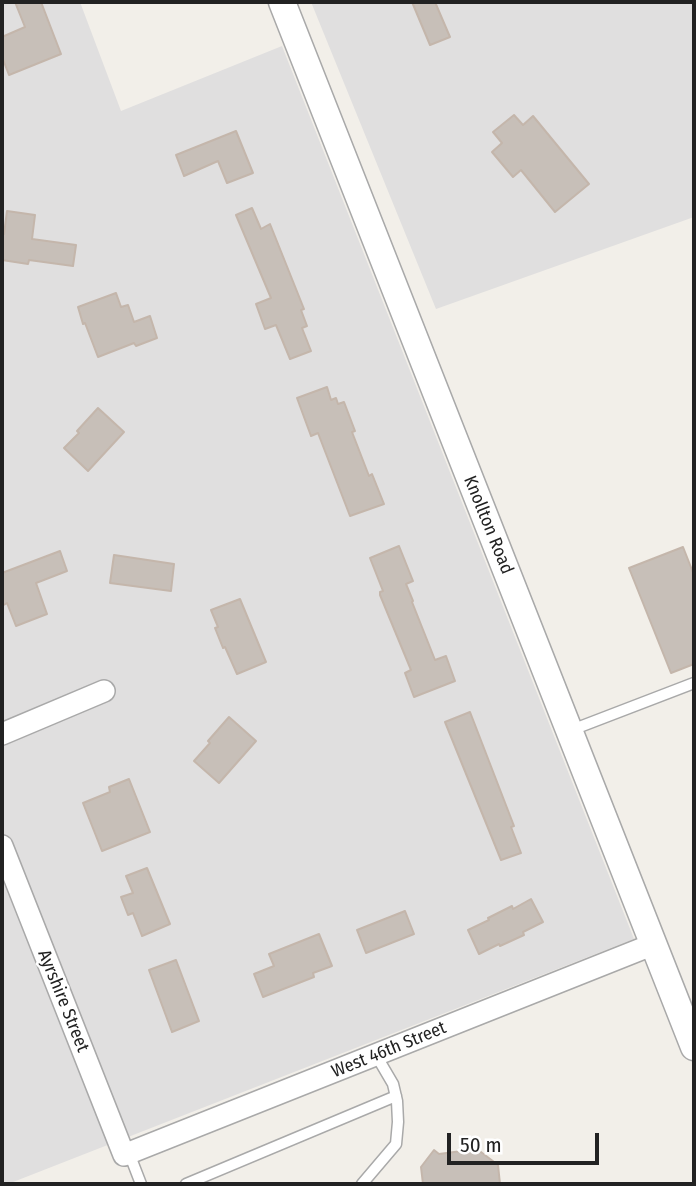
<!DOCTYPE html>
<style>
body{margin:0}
#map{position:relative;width:696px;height:1186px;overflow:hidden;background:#f2efe9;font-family:"Fira Sans Condensed",sans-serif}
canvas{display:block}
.frame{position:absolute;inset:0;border:4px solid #222;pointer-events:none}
.scale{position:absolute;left:447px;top:1133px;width:152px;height:32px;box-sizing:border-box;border:4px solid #222;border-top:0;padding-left:9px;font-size:21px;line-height:24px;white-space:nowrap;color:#222;-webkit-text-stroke:5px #fff;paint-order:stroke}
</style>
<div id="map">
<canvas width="696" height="1186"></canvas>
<div class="frame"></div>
<div class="scale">50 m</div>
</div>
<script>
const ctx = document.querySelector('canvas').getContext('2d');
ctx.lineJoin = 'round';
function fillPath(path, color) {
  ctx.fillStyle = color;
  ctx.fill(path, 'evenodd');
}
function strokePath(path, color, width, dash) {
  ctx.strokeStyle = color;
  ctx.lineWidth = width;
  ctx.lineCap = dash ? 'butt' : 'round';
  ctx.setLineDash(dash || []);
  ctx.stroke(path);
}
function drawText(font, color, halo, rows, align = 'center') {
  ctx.font = font + ' "Fira Sans Condensed",sans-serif';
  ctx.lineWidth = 5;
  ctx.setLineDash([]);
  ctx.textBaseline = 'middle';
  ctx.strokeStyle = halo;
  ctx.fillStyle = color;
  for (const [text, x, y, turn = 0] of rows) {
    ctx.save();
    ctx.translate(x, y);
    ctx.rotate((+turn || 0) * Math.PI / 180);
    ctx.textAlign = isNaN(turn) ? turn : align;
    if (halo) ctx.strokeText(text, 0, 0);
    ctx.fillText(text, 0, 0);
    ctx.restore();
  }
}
fillPath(new Path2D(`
 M2,2H80L121,111L282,46L634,939L8,1184H2Z
 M311,2H694V217L436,309Z`), '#e0dfdf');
const building = new Path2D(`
 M15,2H41L61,54L9,75L2,57V37L25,27Z
 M412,2H435L450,37L430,45Z
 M514,115L523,125L533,116L589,184L555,212L521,170L513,177L492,152L502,143L493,132Z
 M236,131L253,173L227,183L218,161L184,176L176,155Z
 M252,208L261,229L270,224L304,309L301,310L307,326L302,328L311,351L290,359L276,325L265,329L256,304L271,298L236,215Z
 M7,211L35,215L32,239L76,245L73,266L29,260L28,264L2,260V233L4,234Z
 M116,293L121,307L128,305L134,322L150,316L157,338L136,346L134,343L98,357L85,323L83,324L78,307Z
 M327,387L331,400L336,398L338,404L344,402L355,431L352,432L369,476L372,474L384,504L350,516L318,433L311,436L297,398Z
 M98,408L124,432L88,471L64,448L79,433L77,431Z
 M399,546L413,581L406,584L413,601L412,602L435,660L446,656L455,681L414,697L405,673L411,670L380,595V592L383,591L370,558Z
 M683,547L694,575V664L671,673L629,568Z
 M60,551L67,571L36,583L47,614L16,626L7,603L2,606V573Z
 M114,555L174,564L171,591L110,583Z
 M240,599L266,662L237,674L225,647L223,648L215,628L218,627L211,610Z
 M470,712L514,826L511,827L521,853L501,860L445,722Z
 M229,717L256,741L219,783L194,761L210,743L208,741Z
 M129,779L150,832L102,851L83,803L110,792L109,787Z
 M147,868L170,924L142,936L133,913L128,915L121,897L133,893L126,876Z
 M531,899L543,922L523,932L524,935L500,946L499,944L479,954L468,930L489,920L488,918L512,906L513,909Z
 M405,911L414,934L366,953L357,930Z
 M319,934L332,966L313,973L314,977L263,997L254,974L274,966L269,954Z
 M176,960L199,1021L172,1032L149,970Z
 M477,1149L498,1165L500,1184H423L421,1167L434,1150L439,1154Z`);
fillPath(building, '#c7bfb8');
strokePath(building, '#c4b6ab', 2);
const service = new Path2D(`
 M569,731L694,683
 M129,1153L141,1184
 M186,1184L396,1096
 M362,1184L396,1144L398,1122L397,1101L393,1084L376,1055`);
const minor = new Path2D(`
 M2,734L104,691
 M2,846L124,1155L654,944`);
const tertiary = new Path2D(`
 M282,2L694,1047`);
strokePath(service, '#a9a9a9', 13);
strokePath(minor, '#a9a9a9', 24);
strokePath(tertiary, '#a9a9a9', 29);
strokePath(service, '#fff', 10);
strokePath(minor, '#fff', 21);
strokePath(tertiary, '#fff', 26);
drawText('18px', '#222', '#fff', [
 ["Knollton Road",488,525,68],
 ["Ayrshire Street",63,1001,68],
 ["West 46th Street",389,1050,-22]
]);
</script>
